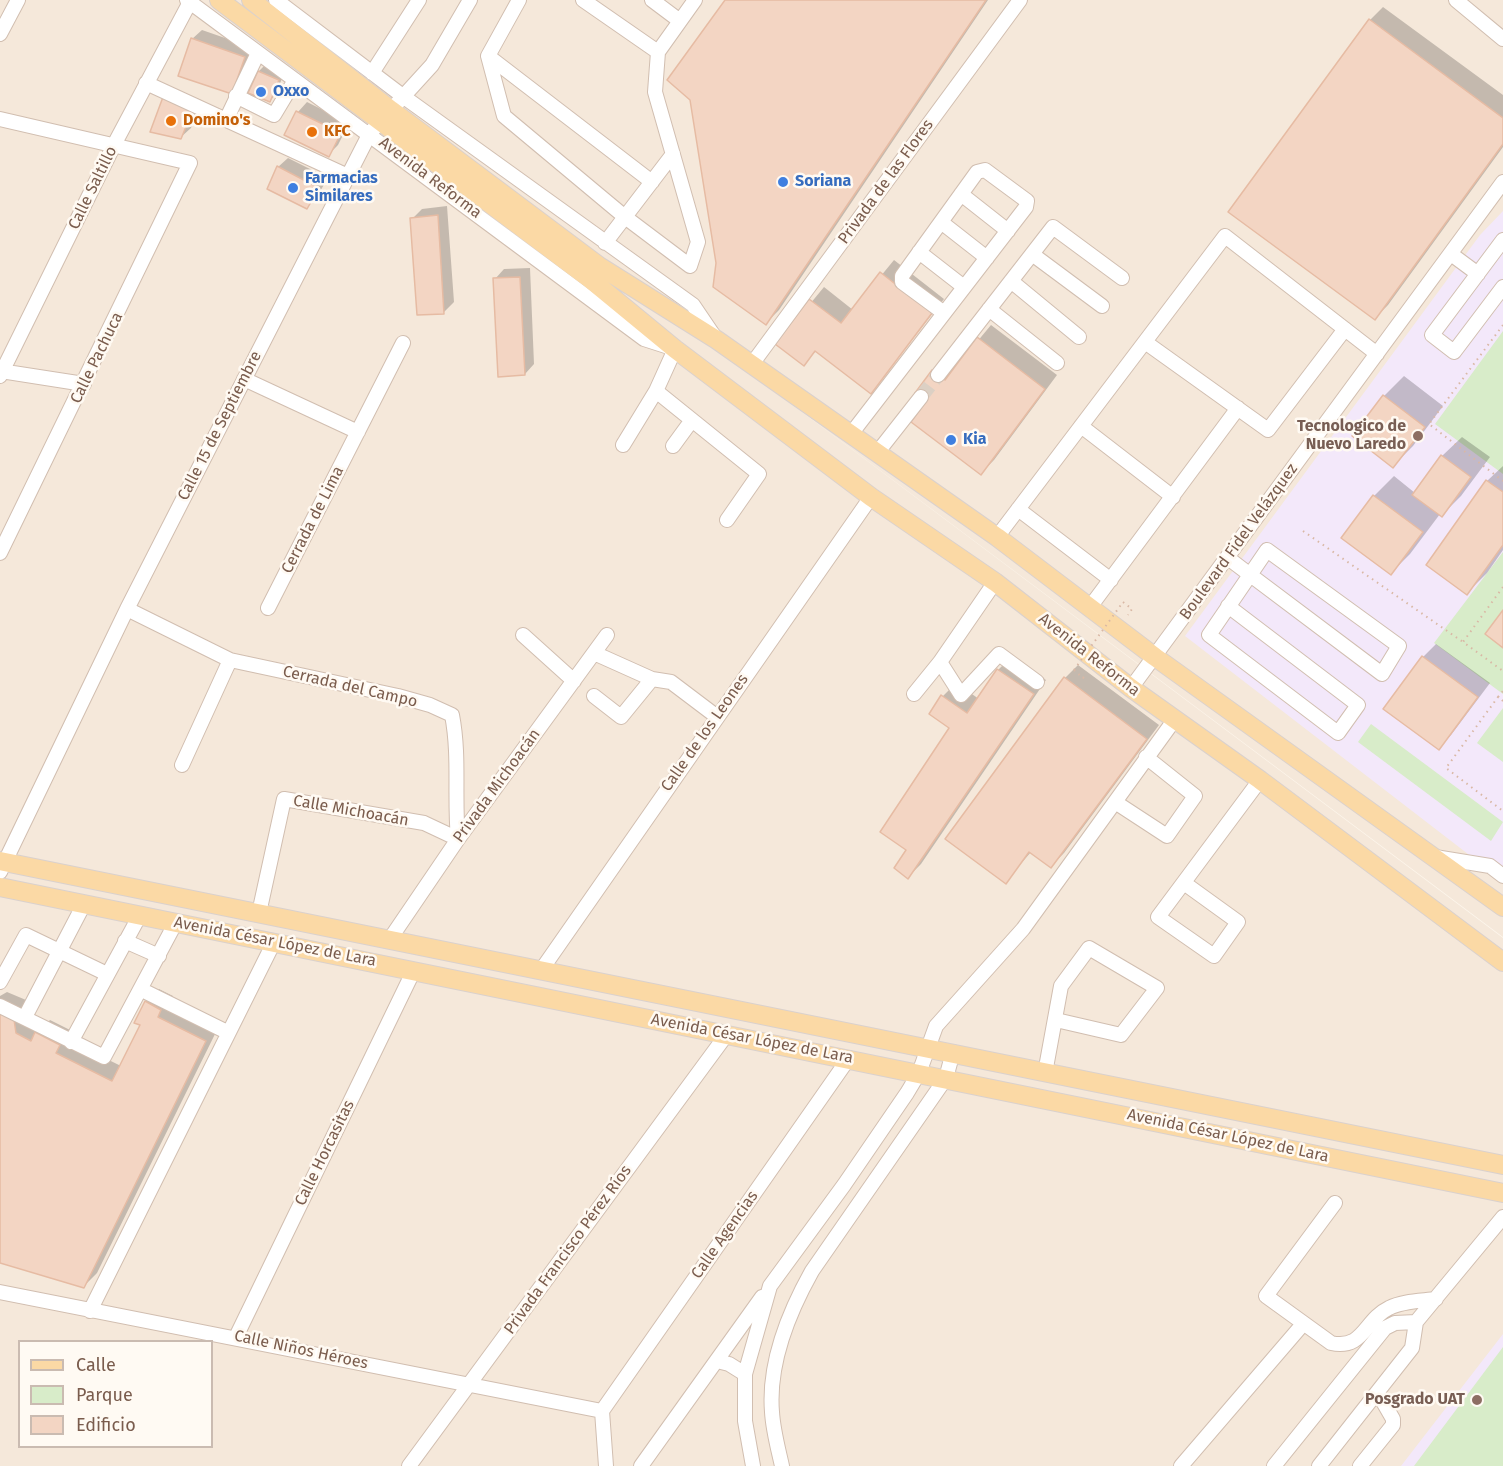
<!DOCTYPE html>
<meta charset="utf-8">
<style>
body{margin:0}
#map{position:relative;width:1503px;height:1466px;overflow:hidden;background:#fdf6ec;font-family:"Fira Sans",sans-serif}
canvas{display:block}
.legend{position:absolute;left:18px;top:1340px;width:195px;height:108px;box-sizing:border-box;background:#fffaf3;border:2px solid #cabbb1;margin:0;padding:8px 10px;list-style:none;font-size:18px;color:#7a5c4d}
.legend li{display:flex;align-items:center;gap:12px;height:30px}
.legend b{width:30px;border:2px solid #cabbb1}
</style>
<div id="map">
<canvas width="1503" height="1466"></canvas>
<ul class="legend">
<li><b style="height:8px;background:#fbd9a5"></b>Calle</li>
<li><b style="height:16px;background:#d8ecc9"></b>Parque</li>
<li><b style="height:16px;background:#f3d5c3"></b>Edificio</li>
</ul>
</div>
<script>
const ctx = document.querySelector('canvas').getContext('2d');
ctx.lineJoin = 'round';
function fillPath(path, color) {
  ctx.fillStyle = color;
  ctx.fill(path, 'evenodd');
}
function strokePath(path, color, width, dash) {
  ctx.strokeStyle = color;
  ctx.lineWidth = width;
  ctx.lineCap = dash ? 'butt' : 'round';
  ctx.setLineDash(dash || []);
  ctx.stroke(path);
}
function drawText(font, color, halo, rows, align = 'center') {
  ctx.font = font + ' "Fira Sans",sans-serif';
  ctx.lineWidth = 5;
  ctx.setLineDash([]);
  ctx.textBaseline = 'middle';
  ctx.strokeStyle = halo;
  ctx.fillStyle = color;
  for (const [text, x, y, turn = 0] of rows) {
    ctx.save();
    ctx.translate(x, y);
    ctx.rotate((+turn || 0) * Math.PI / 180);
    ctx.textAlign = isNaN(turn) ? turn : align;
    if (halo) ctx.strokeText(text, 0, 0);
    ctx.fillText(text, 0, 0);
    ctx.restore();
  }
}
fillPath(new Path2D(`
 M0,0H1503V937L646,295L1503,938V1466H0ZM20,1342H212V1446H20Z`), '#f5e8da');
fillPath(new Path2D(`
 M1503,211V881L1185,636L1480,235Z
 M1503,1334V1466H1401Z`), '#f3e8fa');
fillPath(new Path2D(`
 M1503,331V474L1435,424Z
 M1503,552V694L1434,643Z
 M1503,708V762L1477,743Z
 M1371,724L1503,822L1491,841L1358,742Z
 M1503,1347V1466H1414Z`), '#d8ecc9');
fillPath(new Path2D(`
 M727,0H988L779,310L766,323L718,263Z
 M1383,7L1503,95V147L1388,305L1375,318L1370,20Z
 M202,30L254,48L232,93L192,39Z
 M265,65L284,73L276,94L270,101L259,71Z
 M174,88L201,100L191,128L181,137Z
 M307,102L349,123L338,145L328,155L286,134L298,112Z
 M288,158L328,178L316,198L307,207L278,167Z
 M447,206L454,302L444,312L412,219L422,209Z
 M894,260L944,299L871,392L817,350L803,364L777,344L824,287L853,310Z
 M530,268L534,364L525,374L495,279L504,269Z
 M991,325L1057,375L994,460L981,473L929,401L946,358L957,366Z
 M1404,376L1443,406L1413,446L1393,466L1354,436L1384,396Z
 M1462,437L1490,457L1461,496L1442,515L1440,514L1410,554L1391,573L1374,496L1394,476L1415,493L1442,456Z
 M1503,466V550L1487,573L1467,593L1487,481Z
 M1436,644L1490,683L1451,735L1438,748L1385,709L1423,657Z
 M1011,657L1046,680L921,864L908,877V849L952,728L943,696L956,683L979,699L998,670Z
 M1078,665L1159,725L1064,853L1051,866L1031,852L1005,882L947,839L1065,678Z
 M159,989L173,996L170,1004L218,1028L97,1273L84,1286L0,1261V996L7,992L26,1000L28,1020L43,1027L50,1020L72,1031L68,1040L121,1066L142,1025L146,1002Z`), '#0003');
const building = new Path2D(`
 M725,0H986L766,325L713,287L716,263L690,100L667,80Z
 M1369,19L1503,118V144L1375,320L1228,212Z
 M191,38L245,57L232,94L178,76Z
 M258,71L279,80L270,102L248,93Z
 M163,97L193,109L181,139L150,132Z
 M296,111L341,133L329,157L284,135Z
 M277,166L319,188L307,209L267,189Z
 M438,215L444,314L417,315L410,218Z
 M880,272L932,313L871,394L815,351L804,366L775,344L809,299L841,323Z
 M520,277L525,375L498,377L493,278Z
 M977,337L1045,389L981,475L911,422L926,401L915,393L932,370L945,380Z
 M1383,395L1425,427L1393,468L1352,436Z
 M1441,455L1471,477L1442,517L1412,495Z
 M1486,480L1503,492V545L1467,595L1426,565Z
 M1373,495L1423,532L1391,575L1341,538Z
 M1503,610V648L1485,634Z
 M1422,656L1478,697L1439,750L1383,709Z
 M997,669L1034,694L908,879L894,868L906,850L880,832L949,728L929,714L941,695L967,713Z
 M1064,677L1147,739L1051,868L1029,852L1006,884L945,839Z
 M145,1001L161,1010L158,1017L206,1041L84,1288L0,1263V1007L13,1013L16,1033L31,1041L35,1032L60,1045L56,1053L112,1081L140,1025L134,1023Z`);
fillPath(building, '#f3d5c3');
strokePath(building, '#e6bba3', 1.5);
strokePath(new Path2D(`
 M921,397L938,375`), '#dcd0c4', 14, [14, 7]);
const minor = new Path2D(`
 M187,0L644,339L675,349L656,391L623,445
 M276,0L404,97L693,305L714,336
 M583,0L658,52
 M652,0L680,21
 M1456,0L1503,39
 M0,34L18,0
 M488,56L519,0
 M372,73L419,0
 M146,83L348,176
 M236,96L274,115L295,80
 M0,119L190,163L0,553
 M226,120L258,53
 M652,182L488,56L504,116L625,217L690,266L698,242L655,92L658,52L695,0
 M961,194L1008,231
 M941,222L987,258
 M1503,240L1432,335L1454,352L1503,287
 M605,243L673,154
 M919,252L964,287
 M1032,254L1102,306
 M1451,254L1478,274
 M1011,281L1079,337
 M989,309L1057,363
 M1145,342L1268,430L1345,329
 M752,364L1020,0
 M0,371L84,384
 M938,375L1053,227L1122,278
 M0,376L115,143L190,2
 M244,379L358,432
 M656,391L759,474L727,520
 M1081,426L1173,497
 M851,434L1026,207L1027,201L985,170L977,172L902,276V282L944,313
 M673,446L692,420
 M877,453L921,397
 M1018,509L1111,580
 M997,537L1225,236L1377,354
 M1228,558L1249,574L1382,674L1399,646L1267,550L1209,635L1338,733L1358,705L1228,606
 M1090,607L1238,408
 M268,608L403,343
 M127,609L230,660L398,696L430,705L452,715C460,756 454,798 458,839
 M523,635L574,681
 M594,653L652,679L671,682L716,716
 M940,662L961,695L999,654L1037,682
 M1131,688L1503,182
 M914,694L940,662L995,582
 M594,696L621,717L652,679
 M182,765L230,660
 M1115,802L1167,836L1195,796L1146,757
 M1435,857L1490,866L1503,876
 M0,872L127,609L370,133L432,65L470,0
 M1184,883L1238,922L1214,956L1158,917L1260,780
 M259,913L284,799L424,823L458,839
 M390,939L458,839L607,635
 M125,941L159,956
 M542,969L871,497
 M0,982L26,935L107,974
 M142,990L227,1032
 M0,1006L104,1057L176,922
 M25,1017L84,904
 M71,1042L140,915
 M1045,1073L1061,986L1089,948L1157,988L1121,1035L1056,1020
 M1335,1203L1266,1296L1331,1343C1364,1350 1364,1320 1389,1308C1402,1301 1421,1301 1436,1299
 M0,1292L602,1411
 M90,1311L274,942
 M236,1337L414,970
 M717,1361L729,1364L745,1374
 M602,1411L849,1058
 M602,1411L606,1466
 M409,1466L727,1034
 M641,1466L762,1297
 M753,1466L745,1421V1374L770,1286L844,1185L907,1093L919,1073L936,1026L1023,929L1175,719
 M782,1466C778,1448 773,1430 772,1412C768,1363 789,1312 812,1271L946,1078L953,1052
 M1181,1466L1303,1324
 M1274,1466L1385,1328L1395,1323L1416,1322
 M1319,1466L1412,1348L1416,1322L1503,1217
 M1360,1466L1393,1425V1419L1378,1393`);
const major = new Path2D(`
 M219,0L590,279L675,349L871,497L995,582L1131,688L1260,780L1503,962
 M251,0L391,110L599,266L717,340L997,537L1155,657L1503,907
 M0,861L1503,1165
 M0,887L1503,1193`);
strokePath(minor, '#d1beb0', 16);
strokePath(major, '#dad1cd', 20);
strokePath(new Path2D(`
 M1503,325L1429,424L1503,481
 M1303,531L1463,642
 M1503,587L1463,642L1503,671
 M1123,602L1132,609L1128,615
 M1074,670L1083,678L1085,675
 M1498,697L1503,691
 M1503,701L1498,697L1446,768L1503,811`), '#d9b8a5', 2, [1.5, 4.5]);
strokePath(minor, '#fff', 14);
strokePath(major, '#fbd9a5', 18);
strokePath(new Path2D(`
 M1074,670L1123,602`), '#d9b8a5', 2, [1.5, 4.5]);
for (const [x, y, r, color] of [
 [261,92,6,"#3f7fe0"],
 [171,121,6,"#e8710a"],
 [312,132,6,"#e8710a"],
 [783,182,6,"#3f7fe0"],
 [293,188,6,"#3f7fe0"],
 [1418,436,6,"#8d6e63"],
 [951,440,6,"#3f7fe0"],
 [1477,1400,6,"#8d6e63"]
]) {
  const dot = new Path2D();
  dot.arc(x, y, r, 0, 2 * Math.PI);
  ctx.fillStyle = color;
  ctx.fill(dot);
  strokePath(dot, '#fffaf3', 2);
}
drawText('bold 16px', '#366cbe', '#fffaf3', [
 ["Oxxo",273,92],
 ["Farmacias",305,179],
 ["Similares",305,197],
 ["Soriana",795,182],
 ["Kia",963,440]
], 'left');
drawText('bold 16px', '#c56008', '#fffaf3', [
 ["Domino's",183,121],
 ["KFC",324,132]
], 'left');
drawText('16px', '#7a5c4d', '#fffaf3', [
 ["Avenida Reforma",430,178,37],
 ["Privada de las Flores",886,182,-54],
 ["Calle Saltillo",93,188,-64],
 ["Calle Pachuca",97,358,-64],
 ["Calle 15 de Septiembre",220,426,-63],
 ["Cerrada de Lima",313,520,-63],
 ["Boulevard Fidel Velázquez",1239,542,-54],
 ["Avenida Reforma",1089,655,38],
 ["Cerrada del Campo",350,687,13],
 ["Calle de los Leones",705,733,-55],
 ["Privada Michoacán",497,786,-54],
 ["Calle Michoacán",351,811,10],
 ["Avenida César López de Lara",275,942,11],
 ["Avenida César López de Lara",752,1039,11],
 ["Avenida César López de Lara",1228,1136,12],
 ["Calle Horcasitas",325,1153,-64],
 ["Calle Agencias",725,1235,-55],
 ["Privada Francisco Pérez Ríos",568,1250,-54],
 ["Calle Niños Héroes",301,1350,12]
]);
drawText('bold 16px', '#785e54', '#fffaf3', [
 ["Tecnologico de",1406,427],
 ["Nuevo Laredo",1406,445],
 ["Posgrado UAT",1465,1400]
], 'right');
</script>
